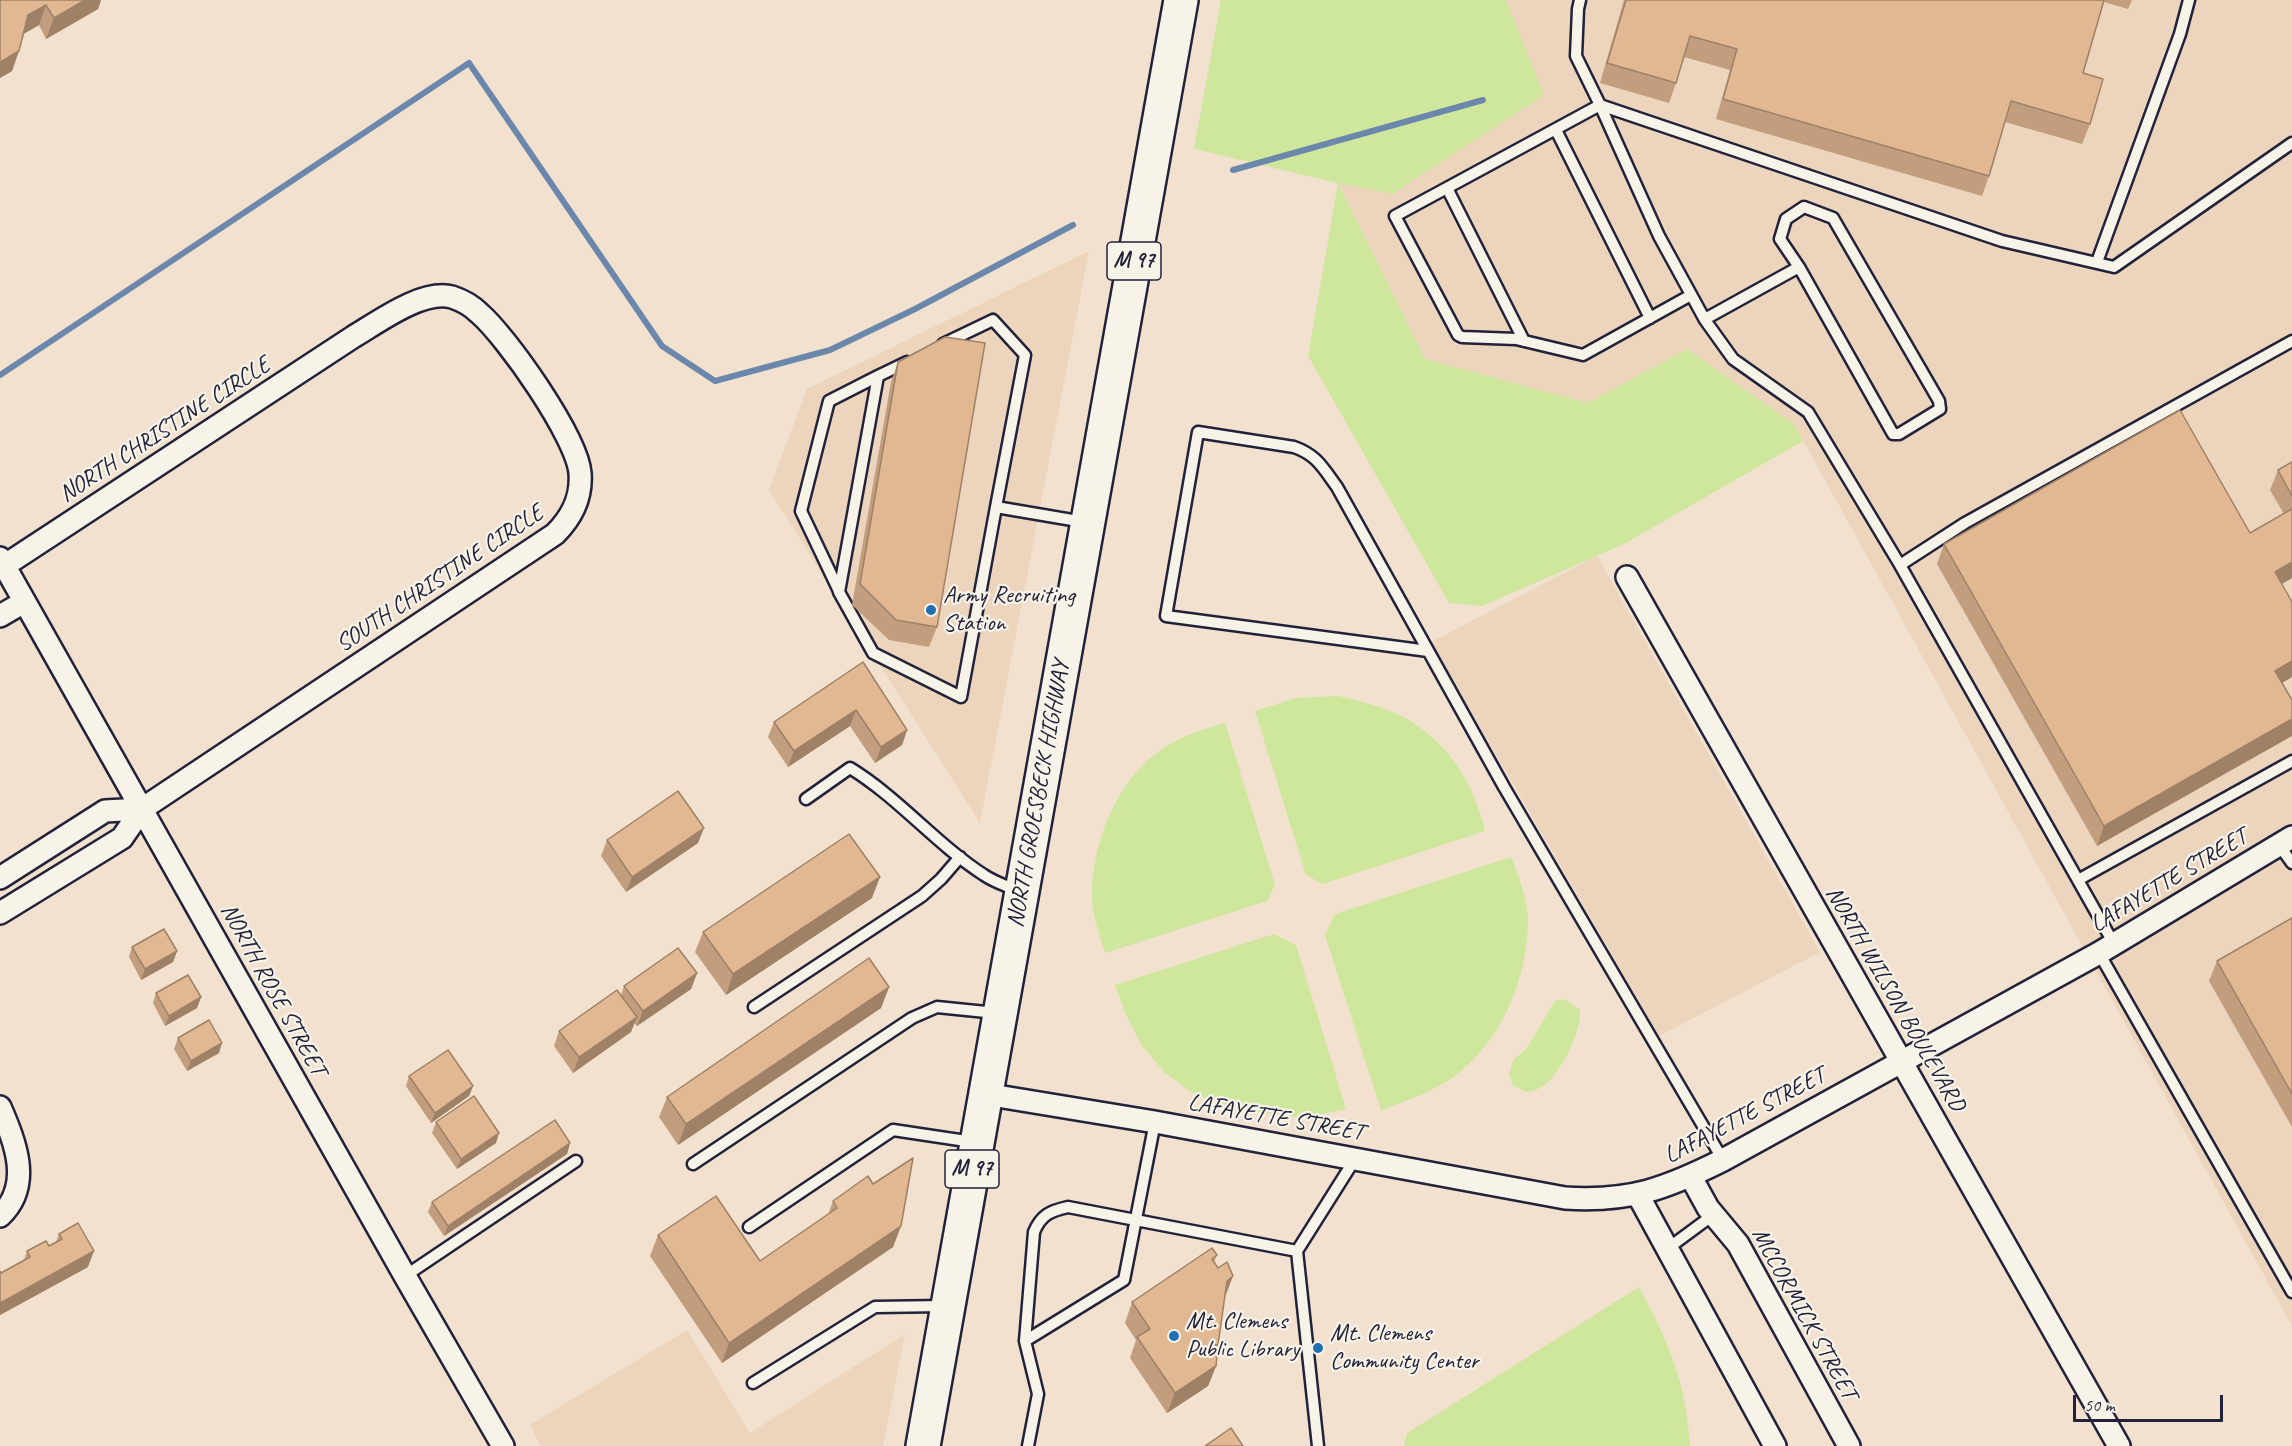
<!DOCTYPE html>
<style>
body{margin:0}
#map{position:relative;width:2292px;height:1446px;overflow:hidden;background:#f1e1ce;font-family:Caveat,sans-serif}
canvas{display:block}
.scale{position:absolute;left:2073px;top:1395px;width:150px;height:27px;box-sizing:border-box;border:3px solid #22223b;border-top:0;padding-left:8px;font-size:18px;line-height:21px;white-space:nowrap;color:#22223b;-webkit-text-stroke:4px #f7f3e8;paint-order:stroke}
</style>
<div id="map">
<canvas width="2292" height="1446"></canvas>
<div class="scale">50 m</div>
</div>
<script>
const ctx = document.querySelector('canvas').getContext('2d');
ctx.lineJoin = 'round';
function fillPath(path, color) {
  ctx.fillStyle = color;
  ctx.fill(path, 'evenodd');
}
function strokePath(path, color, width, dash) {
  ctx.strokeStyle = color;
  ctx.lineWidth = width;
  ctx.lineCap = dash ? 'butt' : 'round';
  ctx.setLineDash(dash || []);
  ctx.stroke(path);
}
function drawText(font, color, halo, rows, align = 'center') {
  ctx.font = font + ' Caveat,sans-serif';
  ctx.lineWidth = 4.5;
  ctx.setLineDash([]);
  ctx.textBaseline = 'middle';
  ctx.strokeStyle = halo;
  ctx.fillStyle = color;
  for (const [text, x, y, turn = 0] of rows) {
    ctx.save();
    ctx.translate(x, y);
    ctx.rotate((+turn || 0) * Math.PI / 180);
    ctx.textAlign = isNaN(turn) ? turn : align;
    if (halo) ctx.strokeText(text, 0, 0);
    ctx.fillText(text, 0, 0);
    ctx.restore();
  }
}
fillPath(new Path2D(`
 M1393,0H2292V1326L1794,424L1687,349L1588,403L1425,359L1338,183Z
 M1089,251L980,823L769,490L807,389Z
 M1597,556L1820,952L1659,1036L1431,642Z
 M687,1330L750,1433L905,1334L883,1446H541L530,1425Z`), '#ecd5bc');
fillPath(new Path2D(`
 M1221,0H1506L1544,95L1392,194L1338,183L1425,359L1588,403L1687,349L1794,424L1803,441L1624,544L1482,606L1449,603L1308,356L1338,183L1194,149Z
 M1338,696C1363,702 1391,708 1412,722C1454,750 1473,784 1485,831L1323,884L1306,875L1255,711L1296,698Z
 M1225,723L1275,885L1267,901L1105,953C1099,933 1091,911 1092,890C1094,840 1115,787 1154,755C1175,738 1200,730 1225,723Z
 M1511,857C1519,877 1527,898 1528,919C1528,979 1501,1043 1452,1078C1430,1093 1405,1101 1381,1110L1325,935L1335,914Z
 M1274,934L1296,945L1346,1109L1302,1118L1237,1109L1193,1093L1165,1073L1141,1044L1126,1015L1115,985Z
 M1564,999L1580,1010C1582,1031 1559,1078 1540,1088C1536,1090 1531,1091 1526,1092L1513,1085L1509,1074L1513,1060L1526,1049L1555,1001Z
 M1639,1287C1669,1343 1686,1382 1690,1446H1404L1407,1433Z`), '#cee79c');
strokePath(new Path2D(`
 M1233,170L1483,100
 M0,375L469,63L662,346L715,381L830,350L915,309L1073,225`), '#6b88ac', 6);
const lane = new Path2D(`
 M1580,0L1578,9L1576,56L1600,105L2002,241L2114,267L2292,143
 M1556,130L1650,318
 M1447,188L1524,341
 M2097,262L2180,34L2189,0
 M1691,295L1583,355L1516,339L1462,337L1458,335L1395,216L1600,105L1659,236L1705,320L1733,359L1808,412L1900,565L2114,944
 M1705,319L1799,267L1780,239L1786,219L1804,207L1833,218L1939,401L1940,409L1899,434H1893L1799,267
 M943,344L993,320L1025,355L996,507L1084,522
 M907,362L878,376L839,592L873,653L961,697L996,507
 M1900,565L1965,523L2292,341
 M839,591L801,511L829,401L878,376
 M1428,651L1166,616L1198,432L1294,447C1317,455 1323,468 1337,487L1504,787L1723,1160
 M806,799L850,768C899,798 936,844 984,875C994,882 1007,886 1018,891
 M2279,845L2292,863
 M2078,880L2292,761
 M2099,953L2292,1292
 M754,1007L922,896L941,879L960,857
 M693,1164L912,1018L937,1007L996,1013
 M749,1227L893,1130L973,1142
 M1667,1249L1713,1215
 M1297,1251L1318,1446
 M405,1276L576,1161
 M1025,1341L1034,1232C1041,1215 1050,1211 1068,1207L1297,1251L1355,1159
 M753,1383L875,1307L944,1306
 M1028,1446L1038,1394L1025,1341L1124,1280L1155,1122`);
const street = new Path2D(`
 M0,558L405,1276L503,1446
 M1627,577L2119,1446
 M0,616L24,602
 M0,878L105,811L142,809
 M0,913L122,838L142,809L555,534C572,517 582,498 580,473C577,437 507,337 479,313C472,306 461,300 452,297C422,289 377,323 353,337L4,566
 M985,1094L1155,1122L1565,1198C1630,1202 1665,1189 1723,1160L2099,953L2292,837
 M0,1107C15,1142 33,1185 0,1216
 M1691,1177L1708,1208L1738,1244L1849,1446
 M1638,1195L1775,1446`);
const primary = new Path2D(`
 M923,1446L1181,0`);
strokePath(lane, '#22223b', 15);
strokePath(street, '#22223b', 26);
strokePath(primary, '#22223b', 38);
strokePath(lane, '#f7f3e8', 10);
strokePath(street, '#f7f3e8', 21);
strokePath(primary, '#f7f3e8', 33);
fillPath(new Path2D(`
 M0,0H101L98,9L46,39L39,25L24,34L12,71L0,78Z
 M1624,0H2132L2128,9L2104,2L2083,73L2090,124L2082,144L2005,122L1989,176L1982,196L1716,119L1730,70L1684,57L1676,83L1669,103L1600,83Z
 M898,362L937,627L929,647L889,640L852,605L891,382Z
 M2292,462V578L2282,584L2292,677L2282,683L2097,846L1937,564L1944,544L2250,533L2284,514L2270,490L2278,470Z
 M863,662L907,730L902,745L875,763L850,726L788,767L768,737L774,722Z
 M607,840L698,843L626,892L601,856Z
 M872,898L726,995L695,952L703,932Z
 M2292,918V1127L2209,981L2217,961Z
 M132,947L177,951L173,962L141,980L129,957Z
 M697,973L691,989L637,1026L634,1023L631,1032L573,1073L554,1046L559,1031L621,995L624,986Z
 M889,987L881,1008L678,1145L659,1117L667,1097Z
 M156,993L201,997L197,1008L165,1026L153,1003Z
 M178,1038L219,1053L187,1071L174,1049Z
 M409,1076L473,1086L469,1096L431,1123L406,1086Z
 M436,1122L496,1143L457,1169L432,1133Z
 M570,1143L567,1154L444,1236L428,1212L432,1202Z
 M833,1201L901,1226L893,1247L722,1363L650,1256L658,1235L760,1261L828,1215Z
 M59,1234L88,1267L0,1315V1271L1,1273L24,1260L27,1251L49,1246L56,1242Z
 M1217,1255L1214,1262L1225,1297L1218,1345L1214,1355L1216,1366L1208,1386L1167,1413L1130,1358L1136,1340L1125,1323L1132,1302Z`), '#c29e7e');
fillPath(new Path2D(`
 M85,0H101L98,9L46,39L54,18Z
 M46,5L39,25L21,35L28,15Z
 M19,51L12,71L0,78V62Z
 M2292,562V578L2267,592L2275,572Z
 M2292,661V677L2268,691L2275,671Z
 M856,710L850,726L788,767L794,751Z
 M2292,719V736L2097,846L2104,826Z
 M907,730L902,745L875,763L881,747Z
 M704,828L698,843L626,892L632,877Z
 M880,877L872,898L726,995L733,974Z
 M177,951L173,962L141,980L145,969Z
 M697,973L691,989L637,1026L643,1011Z
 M889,987L881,1008L678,1145L686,1124Z
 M201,997L197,1008L165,1026L169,1016Z
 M637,1017L631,1032L573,1073L579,1057Z
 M222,1043L219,1053L187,1071L191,1061Z
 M473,1086L469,1096L431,1123L435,1113Z
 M499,1133L496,1143L457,1169L461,1159Z
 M570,1143L567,1154L444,1236L448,1226Z
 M901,1226L893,1247L722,1363L729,1343Z
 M94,1251L88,1267L0,1315V1303Z
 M1233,1276L1225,1297L1227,1281Z
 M1213,1344L1218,1345L1211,1365Z
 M1216,1366L1208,1386L1167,1413L1175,1393Z`), '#9e8166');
const building = new Path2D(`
 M0,0H85L54,18L46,5L28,15L19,51L0,62Z
 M1626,0H2104L2083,73L2103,79L2090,124L2011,101L1989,176L1723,99L1737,49L1690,36L1676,83L1607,63Z
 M945,337L985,343L937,627L896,620L860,584L898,362Z
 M2180,410L2250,533L2292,509V562L2275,572L2292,602V661L2275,671L2292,700V719L2104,826L1944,544Z
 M2292,462V496L2278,470Z
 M863,662L907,730L881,747L856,710L794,751L774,722Z
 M678,791L704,828L632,877L607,840Z
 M849,834L880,877L733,974L703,932Z
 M2292,918V1094L2217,961Z
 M164,929L177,951L145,969L132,947Z
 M678,948L697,973L643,1011L624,986Z
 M869,958L889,987L686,1124L667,1097Z
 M188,975L201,997L169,1016L156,993Z
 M617,990L637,1017L579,1057L559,1031Z
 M209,1020L222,1043L191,1061L178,1038Z
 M448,1050L473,1086L435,1113L409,1076Z
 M474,1096L499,1133L461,1159L436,1122Z
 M555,1120L570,1143L448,1226L432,1202Z
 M913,1158L901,1226L729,1343L658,1235L716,1196L760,1261L837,1208L833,1201L868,1176L873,1184Z
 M78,1223L94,1251L0,1303V1271L1,1273L30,1257L27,1251L46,1241L49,1246L62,1239L59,1234Z
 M1212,1248L1217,1255L1212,1259L1218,1268L1227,1262L1233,1276L1227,1281L1218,1345L1213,1344L1212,1355L1217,1356L1216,1366L1175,1393L1137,1337L1150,1329L1132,1302Z
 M1231,1428L1243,1446H1205Z`);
fillPath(building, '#e2b892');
strokePath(building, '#9e8166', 1.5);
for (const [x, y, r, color] of [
 [931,610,6,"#1f6fb2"],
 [1174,1336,6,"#1f6fb2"],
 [1318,1348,6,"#1f6fb2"]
]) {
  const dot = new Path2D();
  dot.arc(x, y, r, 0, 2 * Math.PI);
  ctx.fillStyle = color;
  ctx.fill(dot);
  strokePath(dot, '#f7f3e8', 2);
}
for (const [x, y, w] of [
 [1134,261,54],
 [972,1169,54]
]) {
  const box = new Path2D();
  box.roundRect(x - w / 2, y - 19, w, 38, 4.5);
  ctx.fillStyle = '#f7f3e8';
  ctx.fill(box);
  strokePath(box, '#22223b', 1.5);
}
drawText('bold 22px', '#22223b', null, [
 ["M 97",1134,261],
 ["M 97",972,1169]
]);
drawText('24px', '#22223b', '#f7f3e8', [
 ["NORTH CHRISTINE CIRCLE",165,430,-33],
 ["SOUTH CHRISTINE CIRCLE",440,579,-34],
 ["NORTH GROESBECK HIGHWAY",1039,794,-80],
 ["LAFAYETTE STREET",2169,881,-31],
 ["NORTH ROSE STREET",273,990,61],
 ["NORTH WILSON BOULEVARD",1895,999,60],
 ["LAFAYETTE STREET",1745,1116,-28],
 ["LAFAYETTE STREET",1276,1118,10],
 ["MCCORMICK STREET",1804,1314,61]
]);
drawText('24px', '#22223b', '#f7f3e8', [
 ["Army Recruiting",943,596],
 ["Station",943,624],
 ["Mt. Clemens",1186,1322],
 ["Public Library",1186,1350],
 ["Mt. Clemens",1330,1334],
 ["Community Center",1330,1362]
], 'left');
</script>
